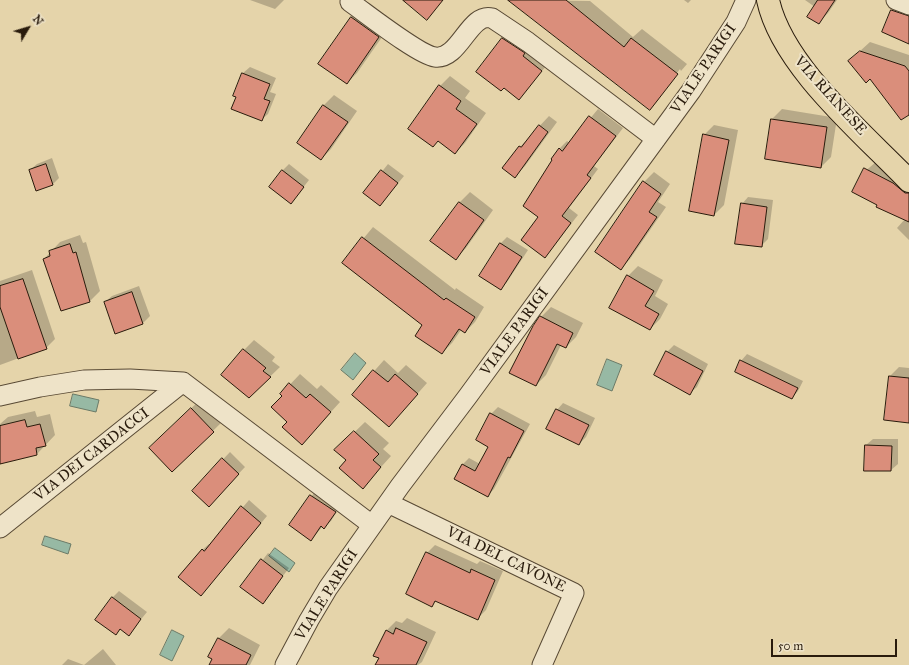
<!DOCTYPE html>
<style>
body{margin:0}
#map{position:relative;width:909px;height:665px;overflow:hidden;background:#e5d4aa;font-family:"IM FELL Great Primer",serif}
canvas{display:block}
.north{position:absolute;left:8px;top:8px;width:40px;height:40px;-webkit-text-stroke:3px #eee3c8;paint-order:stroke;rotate:52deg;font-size:11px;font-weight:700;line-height:16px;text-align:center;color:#291b0c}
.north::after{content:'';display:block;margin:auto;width:14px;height:18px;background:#291b0c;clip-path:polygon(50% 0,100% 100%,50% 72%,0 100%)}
.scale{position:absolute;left:771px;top:639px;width:126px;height:18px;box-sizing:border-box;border:2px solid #291b0c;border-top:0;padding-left:5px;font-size:12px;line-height:14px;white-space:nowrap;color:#291b0c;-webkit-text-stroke:3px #eee3c8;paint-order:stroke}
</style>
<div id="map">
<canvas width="909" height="665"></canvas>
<div class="north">N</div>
<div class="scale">50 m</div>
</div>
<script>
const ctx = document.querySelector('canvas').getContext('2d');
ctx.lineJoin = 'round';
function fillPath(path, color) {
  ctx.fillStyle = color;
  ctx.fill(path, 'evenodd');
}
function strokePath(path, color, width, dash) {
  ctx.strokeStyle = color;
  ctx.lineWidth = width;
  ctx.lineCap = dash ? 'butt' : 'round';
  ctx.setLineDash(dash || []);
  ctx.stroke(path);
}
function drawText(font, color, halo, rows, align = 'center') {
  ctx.font = font + ' "IM FELL Great Primer",serif';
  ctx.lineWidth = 4;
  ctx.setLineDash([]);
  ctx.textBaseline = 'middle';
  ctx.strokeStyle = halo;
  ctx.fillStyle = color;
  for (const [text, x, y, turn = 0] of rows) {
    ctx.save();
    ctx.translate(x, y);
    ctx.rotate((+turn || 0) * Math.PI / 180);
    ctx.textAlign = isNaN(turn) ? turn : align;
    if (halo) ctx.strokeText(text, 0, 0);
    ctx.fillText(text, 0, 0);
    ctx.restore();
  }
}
const water = new Path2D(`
 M355,353L366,363L353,380L341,370Z
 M607,359L622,365L612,391L597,385Z
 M73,394L99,400L96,412L70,406Z
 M45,536L71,544L68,554L42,545Z
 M275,548L295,563L289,572L269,556Z
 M172,630L184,636L172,661L160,655Z`);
fillPath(water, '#97b9a4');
strokePath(water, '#6b7a67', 1);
fillPath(new Path2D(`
 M250,0H284L275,9Z
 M510,0L590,1L633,37L642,29L687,64L681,71L680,69L657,99H659L650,109Z
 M684,0H691L688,3Z
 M805,0H837L828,13L818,23L815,7Z
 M899,4L909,8V43L892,10Z
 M361,7L389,27L357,73L347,83L351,17Z
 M512,28L551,60L519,99L502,38Z
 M870,42L909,55V113L871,78L849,61Z
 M250,67L276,78L270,92L276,94L268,114L261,120L237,96L234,95L243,73Z
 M450,76L470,91L465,98L486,113L465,143L455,153L440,86Z
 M334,95L357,111L331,149L321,159L298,143L324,105Z
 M598,109L623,128L594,166L598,169L569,208L578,215L545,257L539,217L559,149L567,141L570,143Z
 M782,109L837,118L831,157L821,167L766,158L772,119Z
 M549,116L557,122L525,166L515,176L520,147Z
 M714,125L738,130L724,205L714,215L704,135Z
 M52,158L59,178L52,185L30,170L37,164Z
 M877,161L909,180V240L897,228L905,219L878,204L862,174Z
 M289,164L309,180L291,203L282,171Z
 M388,164L404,176L380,205L365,193Z
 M654,172L670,184L658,202L666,207L630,259L620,269L644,182Z
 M470,192L493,210L466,248L456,258L460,202Z
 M748,197L773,200L768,239L761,246L742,204Z
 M373,227L455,290L456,288L484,307L475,322L465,332L461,330L452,343L442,353L423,325L343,263Z
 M80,235L83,243L86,242L100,291L90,301L44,259L60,242Z
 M507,237L528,250L507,282L501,289L500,244Z
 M638,266L663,280L655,296L668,304L660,319L650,329L628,276Z
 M32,270L55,339L46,348L0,365V281Z
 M139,286L150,316L143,323L115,332L105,302L112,296Z
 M551,307L583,323L576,337L566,347L561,345L546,375L536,385L541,317Z
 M254,340L275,357L272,361L280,367L249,397L244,350Z
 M674,345L708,364L697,387L690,393L667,352Z
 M747,354L803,381L798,391L792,398L741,361Z
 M384,360L398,373L406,365L427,383L389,426L353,395Z
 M899,367L909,368V422L885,419L890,376Z
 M300,374L317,389L321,385L340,402L312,433L288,422L283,396L281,394Z
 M202,398L223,421L172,471L160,438Z
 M563,403L595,418L586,437L579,444L557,410Z
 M498,407L530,424L494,489L488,495L462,465L469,458L480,464L489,446L491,414Z
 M35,411L37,417L50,414L55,435L37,454L0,456V424L8,417Z
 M365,422L389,443L383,449L391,456L372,477L336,450Z
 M873,439H898V464L891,470L866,445Z
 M230,452L245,467L215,499L193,491Z
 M317,489L341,505L331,521L324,527L323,526L311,540L290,525Z
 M249,500L267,516L201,595L202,550L209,544L211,545Z
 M435,545L477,564L480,561L503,571L486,610L477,619L436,601L432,606L427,553Z
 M268,553L289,568L263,602L242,587Z
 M119,591L147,612L129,634L121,629L116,634L112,598Z
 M407,618L436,632L422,662L418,665H376L386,631L396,621L402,623Z
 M229,628L260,645L250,665H211L219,638Z
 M103,649L116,665H62L68,659L84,665Z`), '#0003');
const building = new Path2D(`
 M403,0H443L427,20Z
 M508,0H566L624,47L631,38L678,74L650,110Z
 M818,0H835L819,24L807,17Z
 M891,10L909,16V44L882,32Z
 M351,17L379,37L347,84L318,64Z
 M502,38L525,53L523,56L542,71L519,100L504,88L501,91L476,72Z
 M860,51L905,66L909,71V115L901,120L870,79L866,83L848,61Z
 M242,73L270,84L264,99L270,101L262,121L231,109L236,97L233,96Z
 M439,85L461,101L456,109L477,124L455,154L438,141L433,147L408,129Z
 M323,105L348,122L321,160L297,143Z
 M589,116L616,136L587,175L591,178L562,216L571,223L545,258L521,240L538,217L523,206L552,160L551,159L559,148L562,151Z
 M771,119L827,127L821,168L765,159Z
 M539,125L548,132L515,178L502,168L519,146L521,147Z
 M703,134L729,140L714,216L689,211Z
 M46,164L53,185L36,191L29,170Z
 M864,168L893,183L905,193H909V222L876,207L877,205L852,192Z
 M282,170L304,187L291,204L269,187Z
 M381,170L398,183L380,206L363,193Z
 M643,181L661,194L649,212L657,217L621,270L595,252Z
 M459,202L484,220L456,260L430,241Z
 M741,203L767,207L762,247L735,244Z
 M362,237L444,300L446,298L475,317L465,333L459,329L442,354L415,336L422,325L342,263Z
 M500,243L522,257L501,290L479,276Z
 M70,244L73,253L76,252L90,302L61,311L43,259L50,256L49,251Z
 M627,275L654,291L645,306L659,314L650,330L609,308Z
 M23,279L47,349L18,359L0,307V286Z
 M132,292L143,324L115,334L104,302Z
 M540,316L573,333L566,348L557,344L536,386L509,373L533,326Z
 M243,349L266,368L263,371L271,377L249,398L221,375Z
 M666,351L703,371L690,395L654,375Z
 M740,360L798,388L792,399L735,372Z
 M373,370L388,382L395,374L418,394L389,427L352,395Z
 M889,376L909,378V423L884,420Z
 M289,383L306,398L310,394L331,412L302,445L282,427L287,422L271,407L282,396L280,394Z
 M191,408L214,432L172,472L149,448Z
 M556,409L589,425L579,445L546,429Z
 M490,413L524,431L510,458L508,457L488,497L454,479L462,464L475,471L488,447L476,440Z
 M25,420L27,427L40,424L46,446L36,448L37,455L0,464V426Z
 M354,431L379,454L373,460L381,467L363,489L339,468L346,460L334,450Z
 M865,445L892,446L891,471H864Z
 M222,458L239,474L209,507L192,491Z
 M310,495L336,512L324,529L321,526L311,541L289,525Z
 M241,506L261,523L201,596L178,577L202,549L204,551Z
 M426,552L470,573L471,569L495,580L478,620L435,601L432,607L406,594Z
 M261,559L283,576L263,604L240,587Z
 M112,597L141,619L129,636L120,629L116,635L95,620Z
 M396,628L427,642L416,665H375L379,658L373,656L386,630L393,634Z
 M218,638L251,655L246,665H209L212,659L208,657Z`);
fillPath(building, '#da8e7b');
strokePath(building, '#291b0c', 1);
const minor = new Path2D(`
 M896,0L909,5
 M350,2C367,14 419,55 435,57C460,60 469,12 492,18L528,42L656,139
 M0,396L40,387L84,380L130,379L183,382L372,525
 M388,503L574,593L542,665
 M0,528L183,382
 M285,665L309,620L328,588L400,486L468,396L691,91L736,22L746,0`);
const major = new Path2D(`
 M768,0C782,66 863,133 909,181`);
strokePath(minor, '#584934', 21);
strokePath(major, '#291b0c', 24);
strokePath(minor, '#eee3c8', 19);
strokePath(major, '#e5d4aa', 22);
drawText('15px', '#291b0c', '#eee3c8', [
 ["VIALE PARIGI",704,69,-56],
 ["VIA RIANESE",830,96,48],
 ["VIALE PARIGI",515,332,-54],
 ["VIA DEI CARDACCI",92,455,-38],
 ["VIA DEL CAVONE",506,560,26],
 ["VIALE PARIGI",327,595,-58]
]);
</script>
